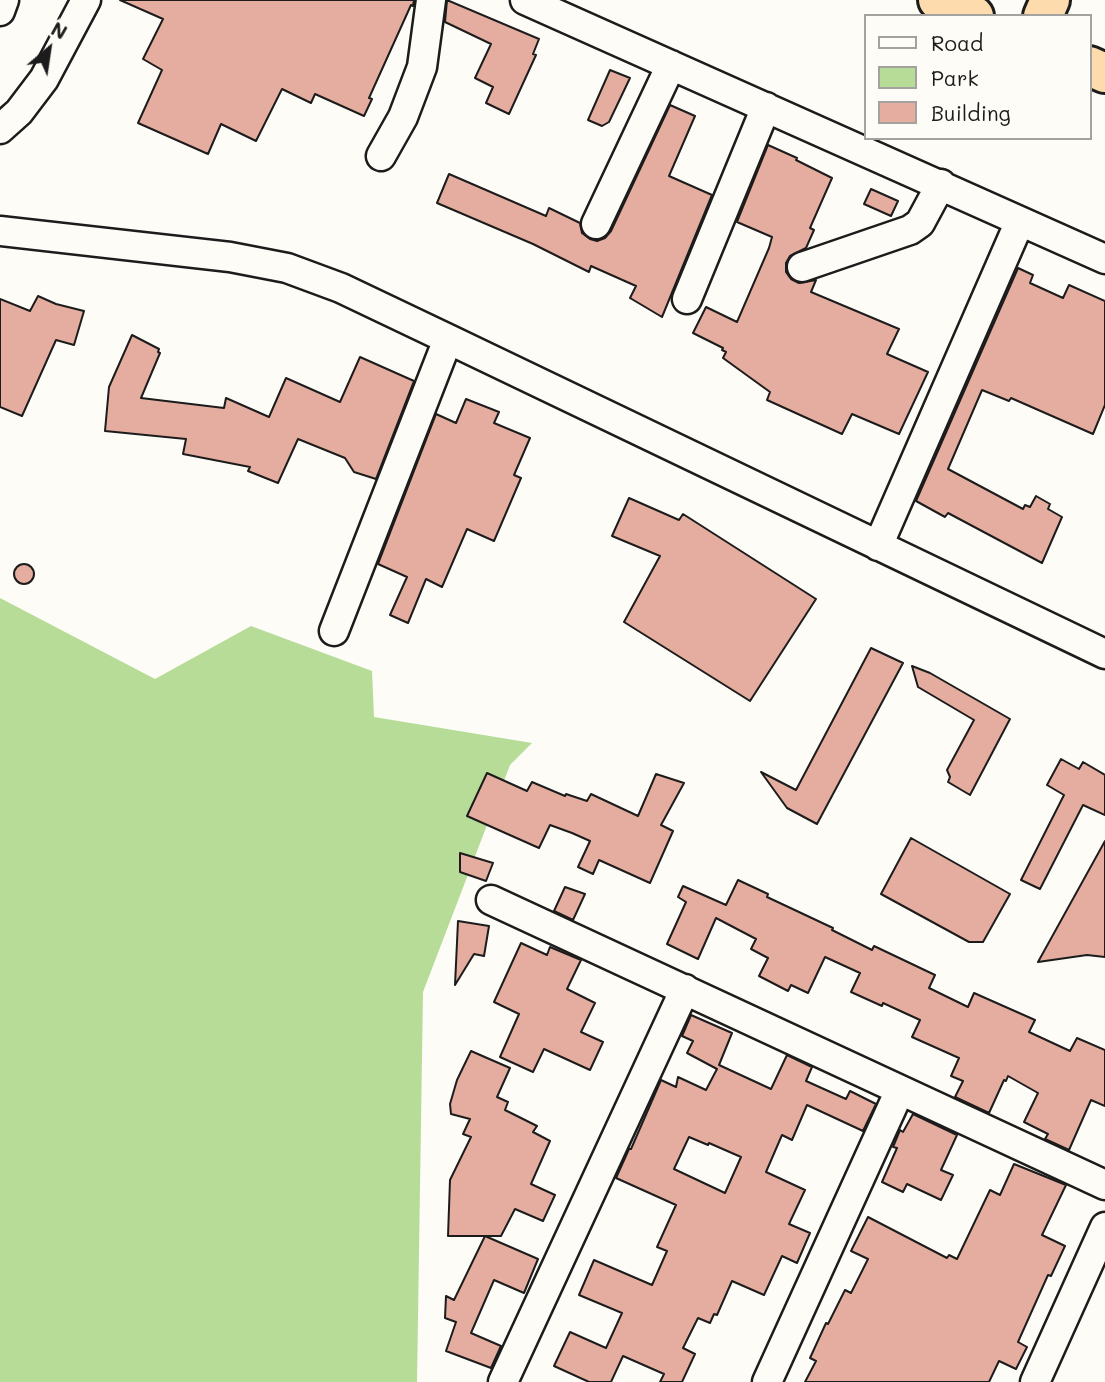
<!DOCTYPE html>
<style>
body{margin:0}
#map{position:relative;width:1105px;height:1382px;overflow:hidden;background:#fdfcf7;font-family:Mali,sans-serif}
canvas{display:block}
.legend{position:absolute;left:864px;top:14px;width:228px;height:126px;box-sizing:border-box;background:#fdfcf7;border:2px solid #a3a29f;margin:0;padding:9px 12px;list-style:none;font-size:21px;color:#1c1c1c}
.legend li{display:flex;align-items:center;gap:14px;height:35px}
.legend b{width:35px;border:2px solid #a3a29f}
.north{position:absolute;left:14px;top:14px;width:70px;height:70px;-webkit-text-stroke:5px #fdfcf7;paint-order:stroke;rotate:29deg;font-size:19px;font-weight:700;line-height:28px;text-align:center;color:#1c1c1c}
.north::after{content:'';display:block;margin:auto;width:24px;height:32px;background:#1c1c1c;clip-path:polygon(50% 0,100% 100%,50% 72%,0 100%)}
</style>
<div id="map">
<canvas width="1105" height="1382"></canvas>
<ul class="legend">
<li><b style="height:9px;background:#fdfcf7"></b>Road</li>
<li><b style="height:19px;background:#b6dc98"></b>Park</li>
<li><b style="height:19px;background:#e5ad9f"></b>Building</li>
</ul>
<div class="north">N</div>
</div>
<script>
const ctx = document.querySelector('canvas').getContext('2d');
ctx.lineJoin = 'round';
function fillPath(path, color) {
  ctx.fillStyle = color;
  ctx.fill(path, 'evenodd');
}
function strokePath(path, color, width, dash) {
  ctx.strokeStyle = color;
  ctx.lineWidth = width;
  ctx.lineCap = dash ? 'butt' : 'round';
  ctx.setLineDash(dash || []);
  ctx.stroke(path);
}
fillPath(new Path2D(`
 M0,598L155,679L251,626L372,671L374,717L532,743L510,765L423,992L417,1382H0Z`), '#b6dc98');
const building = new Path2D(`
 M120,0H414L413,6L411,5L369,98L372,99L364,116L315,94L311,103L282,89L256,141L221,124L208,154L138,123L162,70L143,59L163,19Z
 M447,0L539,39L533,54L536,55L509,114L486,103L493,87L475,78L491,44L445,22Z
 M610,70L630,78L609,122L602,126L588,120Z
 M670,105L695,116L669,176L712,195L662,317L630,298L636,286L591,266L589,272L533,244L437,203L449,174L546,216L549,208L580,223L582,233L590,239L597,241L605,238L611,231Z
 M768,145L797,158L796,160L832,178L810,228L814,230L806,248L790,256L786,263V272L791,279L799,283L816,280L811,292L899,329L887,354L928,372L899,434L852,414L842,434L767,400L770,392L723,358L726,352L722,350L723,348L693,333L706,307L737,322L769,248L772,237L737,222Z
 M871,189L898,201L891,216L864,204Z
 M1018,268L1033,275L1030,283L1063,298L1069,285L1105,301V405L1093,434L1011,398L1009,401L982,390L948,469L1023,509L1025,505L1030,507L1036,496L1050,504L1048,509L1062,517L1042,563L948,513L945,517L916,501Z
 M38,296L56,304L84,311L74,345L56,340L22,416L0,407V299L30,311Z
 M132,335L159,349L158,352L160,353L141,398L224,408L226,398L269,417L286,378L340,402L360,357L414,381L376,479L354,472L345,458L298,439L278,483L248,471L250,467L183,454L186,439L105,431L109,387Z
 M466,399L499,412L494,423L530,438L514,475L521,478L494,541L467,529L442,587L426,579L408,623L390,615L407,577L378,564L436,414L456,423Z
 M629,498L679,520L683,514L816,599L750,701L624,622L660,556L612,536Z
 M14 574a10 10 0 1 1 20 0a10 10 0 1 1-20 0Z
 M871,648L903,663L817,824L787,808L761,772L796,790Z
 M912,666L930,673L1010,719L970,795L948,782L950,777L947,770L974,720L918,687Z
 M1061,759L1079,769L1083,762L1105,775V815L1083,805L1040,889L1021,880L1064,795L1047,785Z
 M487,773L527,791L532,782L565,796L566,794L587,801L591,794L638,816L656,774L684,783L661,825L673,831L650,883L599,860L593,874L578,867L590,841L572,833L550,825L539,848L467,816Z
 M911,838L1010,894L983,942H969L881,894Z
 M1105,841V957L1087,955L1038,962Z
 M460,853L493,863L486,881L460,872Z
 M738,880L768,894L767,897L833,928L832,930L872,950L874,946L935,975L929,988L968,1007L974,993L1035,1020L1029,1032L1070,1051L1077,1038L1105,1050V1106L1091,1100L1069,1150L1045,1139L1048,1134L1024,1122L1038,1093L1008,1076L1006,1081L1004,1080L989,1113L955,1097L963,1081L951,1076L959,1058L912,1037L920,1020L883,1003L882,1006L851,992L860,973L825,957L808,993L791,985L788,991L759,976L768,958L751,949L756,939L716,918L698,959L667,944L686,902L678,897L683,886L726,905Z
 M565,887L585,894L573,920L554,911Z
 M458,921L489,926L484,956L474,954L455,985Z
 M521,943L547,955L550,947L581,960L567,989L595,1003L581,1032L603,1042L590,1070L544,1049L533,1072L500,1057L519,1014L494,1002Z
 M691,1015L732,1033L719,1065L771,1089L787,1055L812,1067L806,1081L846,1099L850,1091L876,1104L863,1131L807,1105L792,1140L782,1135L766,1172L805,1190L789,1224L810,1233L797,1263L782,1256L764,1295L732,1281L717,1315L714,1314L710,1323L698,1318L683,1348L695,1354L682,1382H660L664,1374L623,1356L611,1382H589L554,1366L570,1332L606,1348L622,1313L579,1295L594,1260L652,1285L667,1251L657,1247L676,1205L616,1178L629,1149H631L661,1080L676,1087L678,1077L706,1090L717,1069L687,1053L693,1041L682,1036ZM689,1137L708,1145L709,1143L741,1157L725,1193L674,1169Z
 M471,1051L510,1068L497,1097L508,1102L505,1110L537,1126L533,1132L550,1141L531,1184L555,1195L543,1221L515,1209L501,1236H485L538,1259L524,1293L494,1280L471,1333L501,1346L491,1368L446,1351L456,1322L445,1318L446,1296L454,1300L485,1236H448L450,1180L471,1137L463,1134L470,1119L451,1114L450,1104L457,1080Z
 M913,1114L957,1135L941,1170L953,1175L941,1200L907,1184L903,1192L882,1182L897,1148L893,1147L900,1130L903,1132Z
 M1014,1164L1066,1185L1042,1235L1065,1246L1051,1276L1048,1275L1018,1342L1027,1347L1016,1369L999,1361L989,1382H805L816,1361L810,1358L826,1323L828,1324L845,1290L851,1293L868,1259L851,1251L868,1217L947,1258L949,1255L957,1259L990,1190L1000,1195Z`);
fillPath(building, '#e5ad9f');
strokePath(building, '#1c1c1c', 2);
const minor = new Path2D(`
 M525,0L1105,259
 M0,11L4,0
 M0,129L19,112L44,79L86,0
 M381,156L403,117L422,67L431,0
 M596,224L671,65
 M0,231L230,257L287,268L341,288L448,339L1105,654
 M802,267L910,230L920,223L941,184
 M687,299L766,107
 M878,546L1020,221
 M334,631L448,339
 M491,900L1105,1185
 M503,1382L685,989
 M767,1382L900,1090
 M1035,1382L1105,1227`);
const highway = new Path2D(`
 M938,0L974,16
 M1043,16L1050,0
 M1089,66L1105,73`);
strokePath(minor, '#1c1c1c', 33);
strokePath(highway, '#1c1c1c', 44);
strokePath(minor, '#fdfcf7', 28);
strokePath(highway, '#fedbac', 38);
</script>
